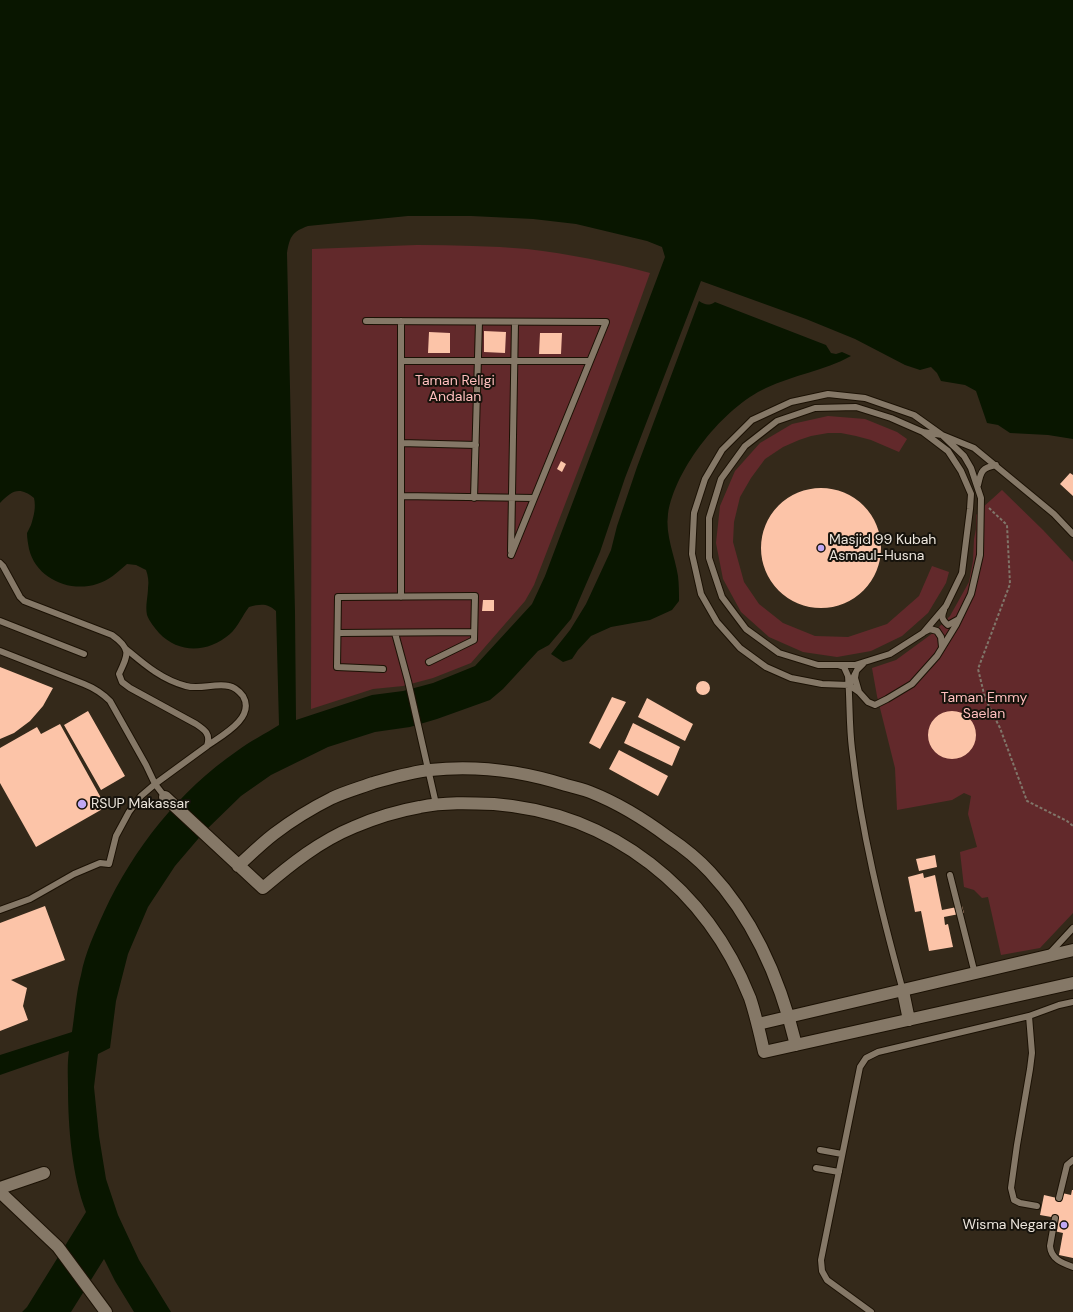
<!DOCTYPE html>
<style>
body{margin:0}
canvas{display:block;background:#34291a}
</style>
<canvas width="1073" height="1312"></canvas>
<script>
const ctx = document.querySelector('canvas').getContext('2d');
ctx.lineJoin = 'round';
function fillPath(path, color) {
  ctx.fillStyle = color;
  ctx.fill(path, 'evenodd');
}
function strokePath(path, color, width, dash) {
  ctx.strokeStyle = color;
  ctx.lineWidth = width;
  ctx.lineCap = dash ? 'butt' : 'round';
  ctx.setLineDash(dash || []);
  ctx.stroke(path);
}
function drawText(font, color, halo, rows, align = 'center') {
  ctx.font = font + ' "DM Sans",sans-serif';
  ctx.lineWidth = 4;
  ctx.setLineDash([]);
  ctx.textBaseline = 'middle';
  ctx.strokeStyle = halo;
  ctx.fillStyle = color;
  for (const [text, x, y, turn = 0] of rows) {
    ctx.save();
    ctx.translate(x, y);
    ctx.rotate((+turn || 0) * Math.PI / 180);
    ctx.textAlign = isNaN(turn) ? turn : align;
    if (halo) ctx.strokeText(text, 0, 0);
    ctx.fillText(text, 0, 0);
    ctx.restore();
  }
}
fillPath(new Path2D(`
 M417,245C454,245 491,246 527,249C569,254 610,262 650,273L592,434L534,585L525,601L471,663L433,678L403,686L373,689L311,709L312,249Z
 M828,416L865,419L897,432L907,439L899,452L871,440L856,436L841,433H828L811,436L799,440L783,447L765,459L751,478L740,497L734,522L733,542L744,582L759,604L783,623L815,636L848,637L887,624L919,596L932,566L949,572L946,583L928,613L902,636L871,651L837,657L803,652L769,637L741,612L723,579L716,543L720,506L735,471L760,443L792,424Z
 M1002,490L1043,530L1073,562V913L1040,948L1001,955L988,897L982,898L974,890L964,887L960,852L977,847L968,814L971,796L964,793L952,800L897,810L895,768L877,696L872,668L896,660L933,633L950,616L969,582L973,561L974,539L976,529V515L981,509Z`), '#62292b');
fillPath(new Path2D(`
 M0,0H1073V439L1048,435L1010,433L998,425L987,423L976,391L965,385L941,381L937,373L931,367L920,370L905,365L855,339L806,319L701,281L625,478L600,552L571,619L549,645L538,651L503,689L490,700L437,719L410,727L375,732L328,747L271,775L241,796L204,832L175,866L148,907L128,954L116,1001L110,1048L98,1054L94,1087L99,1136L106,1179L118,1215L139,1260L171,1312H134L115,1281L104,1259L71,1312H22L27,1307L86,1212C72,1176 68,1127 68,1088C68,1076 67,1064 69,1051L0,1075V1055L72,1032C75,1013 76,993 81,975C85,953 95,932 104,912C134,848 179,791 237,751C250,741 265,734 279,725L276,611C267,603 261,604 249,607C242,616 238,627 230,634C208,653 179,654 159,633C155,628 149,621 147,615C145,606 148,596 148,588C149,581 148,576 146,570L136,565L127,564C118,572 108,581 97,584C69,593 36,578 29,549C28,544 27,538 27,533C28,531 30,527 31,525C34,515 36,508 34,498C19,486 12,491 0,503ZM408,216H471L533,219L576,224L647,241L662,247L665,257L545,576L532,604L475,666L433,683L403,691L372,695L296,720L295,612L287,253C290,236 292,232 308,226Z
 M699,301C705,305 709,306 715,302L826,345L831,353L836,354L842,352L851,356C824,371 793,375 766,388C724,407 675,468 668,514C665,535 675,556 678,576C679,584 679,593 679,601L672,610L650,620L611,627L591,636L578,650L572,659L563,662L551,654L570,630L586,604L611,550L617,526L637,467Z`), '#091600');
fillPath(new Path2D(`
 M484,331L506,332L505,353L484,352Z
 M429,332L450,333V353H428Z
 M540,333H562L561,354H539Z
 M561,461L566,464L562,472L557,469Z
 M1070,473L1073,475V496L1060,484Z
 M761 548a60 60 0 1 1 120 0a60 60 0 1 1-120 0Z
 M483,600H494V611H482Z
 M0,667L53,688L43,706L30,721L14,733L0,739Z
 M696 688a7 7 0 1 1 14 0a7 7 0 1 1-14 0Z
 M612,697L626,702L600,749L589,743Z
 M647,698L693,724L685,741L638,717Z
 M928 735a24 24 0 1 1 48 0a24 24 0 1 1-48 0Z
 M88,711L125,776L101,790L64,725Z
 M633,723L680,747L672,766L624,743Z
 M60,724L106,807L36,847L0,783V748L37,727L41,734Z
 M619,750L668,776L658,796L609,769Z
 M935,855L937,867L919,871L916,859Z
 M923,873L924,878L935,875L942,910L962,906L964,913L944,917L945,925L948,924L953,947L929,951L921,911L915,912L908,877Z
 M45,906L65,960L11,980L27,988L23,1006L28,1020L0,1031V923Z
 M1072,1190H1073V1258L1059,1255L1063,1233L1054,1231L1057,1218L1040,1215L1044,1195L1061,1199L1062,1193L1071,1195Z`), '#fcc4a8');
const lane = new Path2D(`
 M366,321L606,322L511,555
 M401,361H590
 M828,394L865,398L914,415L942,435L964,456L971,468L981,498L980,555L971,594L956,625L937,656L912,684L887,699L875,705L868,702L859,692L849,685L822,684L791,678L766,667L740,648L717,622L701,594L692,554L694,513L705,479L722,450L752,420L791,402Z
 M923,432L948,451L961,471L971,494L970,509L962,573L946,606L923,633L890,654L855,665H818L779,653L746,629L722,597L709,558V518L721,479L745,446L777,421L815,408L856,407L891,418L923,432L942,435L974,448L1054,514L1073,534
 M401,443L476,445
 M978,485C981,472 981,468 996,465
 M401,496L534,498
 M474,498L479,322
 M511,551L515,322
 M0,563L3,566L20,597L24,601L112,635C132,649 128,655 119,674L122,682L130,688L196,724C205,730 211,734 207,746L155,784L141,796L129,812L116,836L109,864L100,863L74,874L30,899L0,910
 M401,597V321
 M944,610C941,617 942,620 948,625L957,620
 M0,621L84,654
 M924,632L930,629L937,631L941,637L942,647
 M338,633L474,632
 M395,633L408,681L436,804
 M126,649C144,664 162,680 186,686C200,690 214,683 229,686C235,687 239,691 243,696C256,718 221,736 207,746
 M0,651L84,684C94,688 102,693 110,701L146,765L155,784L165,797
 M838,665L844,667L848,676C850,701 849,725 852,749C861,831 881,911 903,991
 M383,669L337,667L338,597L475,596L474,640L429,662
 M856,672L855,678L859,692
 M850,684L857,670L863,664
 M950,875L975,974
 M1049,954L1073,928
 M1029,1016L1032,1053L1030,1069L1017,1145L1011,1188L1014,1200L1020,1203L1037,1206
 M820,1150L842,1154
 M816,1168L839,1172
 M1059,1198L1067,1165L1073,1160
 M1055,1218L1050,1246C1051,1259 1062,1263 1073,1267
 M871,1312L827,1280L822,1271L821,1260L860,1067L866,1058L878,1052L1029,1016L1059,1005L1073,1002`);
const street = new Path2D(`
 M165,797L263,888C291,864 320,841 354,827C375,818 397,811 420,807C444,802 470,803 494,804C612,813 707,889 750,998C756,1016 760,1034 764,1052L1073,983
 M238,866C250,855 261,844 274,834C291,821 312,808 332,798C345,792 359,788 373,783C391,778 410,772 430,770C476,765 522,771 566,785C574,787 582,789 590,792C618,803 644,819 668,837C683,847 698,859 710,872C754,919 781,983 796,1045
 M903,991L909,1020
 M758,1024L1073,950
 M0,1188L44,1173
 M0,1192L58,1247L106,1312`);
strokePath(lane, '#1b1104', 8);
strokePath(street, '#1b1104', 14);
strokePath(new Path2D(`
 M989,508L1007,525L1010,584L978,669L985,698L1000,728L1027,801L1067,821L1073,826`), '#80766a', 2, [3, 2]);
strokePath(lane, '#857867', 6);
strokePath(street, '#857867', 12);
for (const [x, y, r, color] of [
 [821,548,4,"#c0a8f4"],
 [82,804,5,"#c0a8f4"],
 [1064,1225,4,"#c0a8f4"]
]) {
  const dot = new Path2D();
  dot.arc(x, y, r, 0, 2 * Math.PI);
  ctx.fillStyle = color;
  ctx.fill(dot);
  strokePath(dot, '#17130c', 1.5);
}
drawText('14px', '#febebd', '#17130c', [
 ["Taman Religi",455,381],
 ["Andalan",455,397],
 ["Taman Emmy",984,698],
 ["Saelan",984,714]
]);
drawText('14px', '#ece5dc', '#17130c', [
 ["Masjid 99 Kubah",829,540],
 ["Asmaul-Husna",829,556],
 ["RSUP Makassar",91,804],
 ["Wisma Negara",1056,1225,"right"]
], 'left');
</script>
